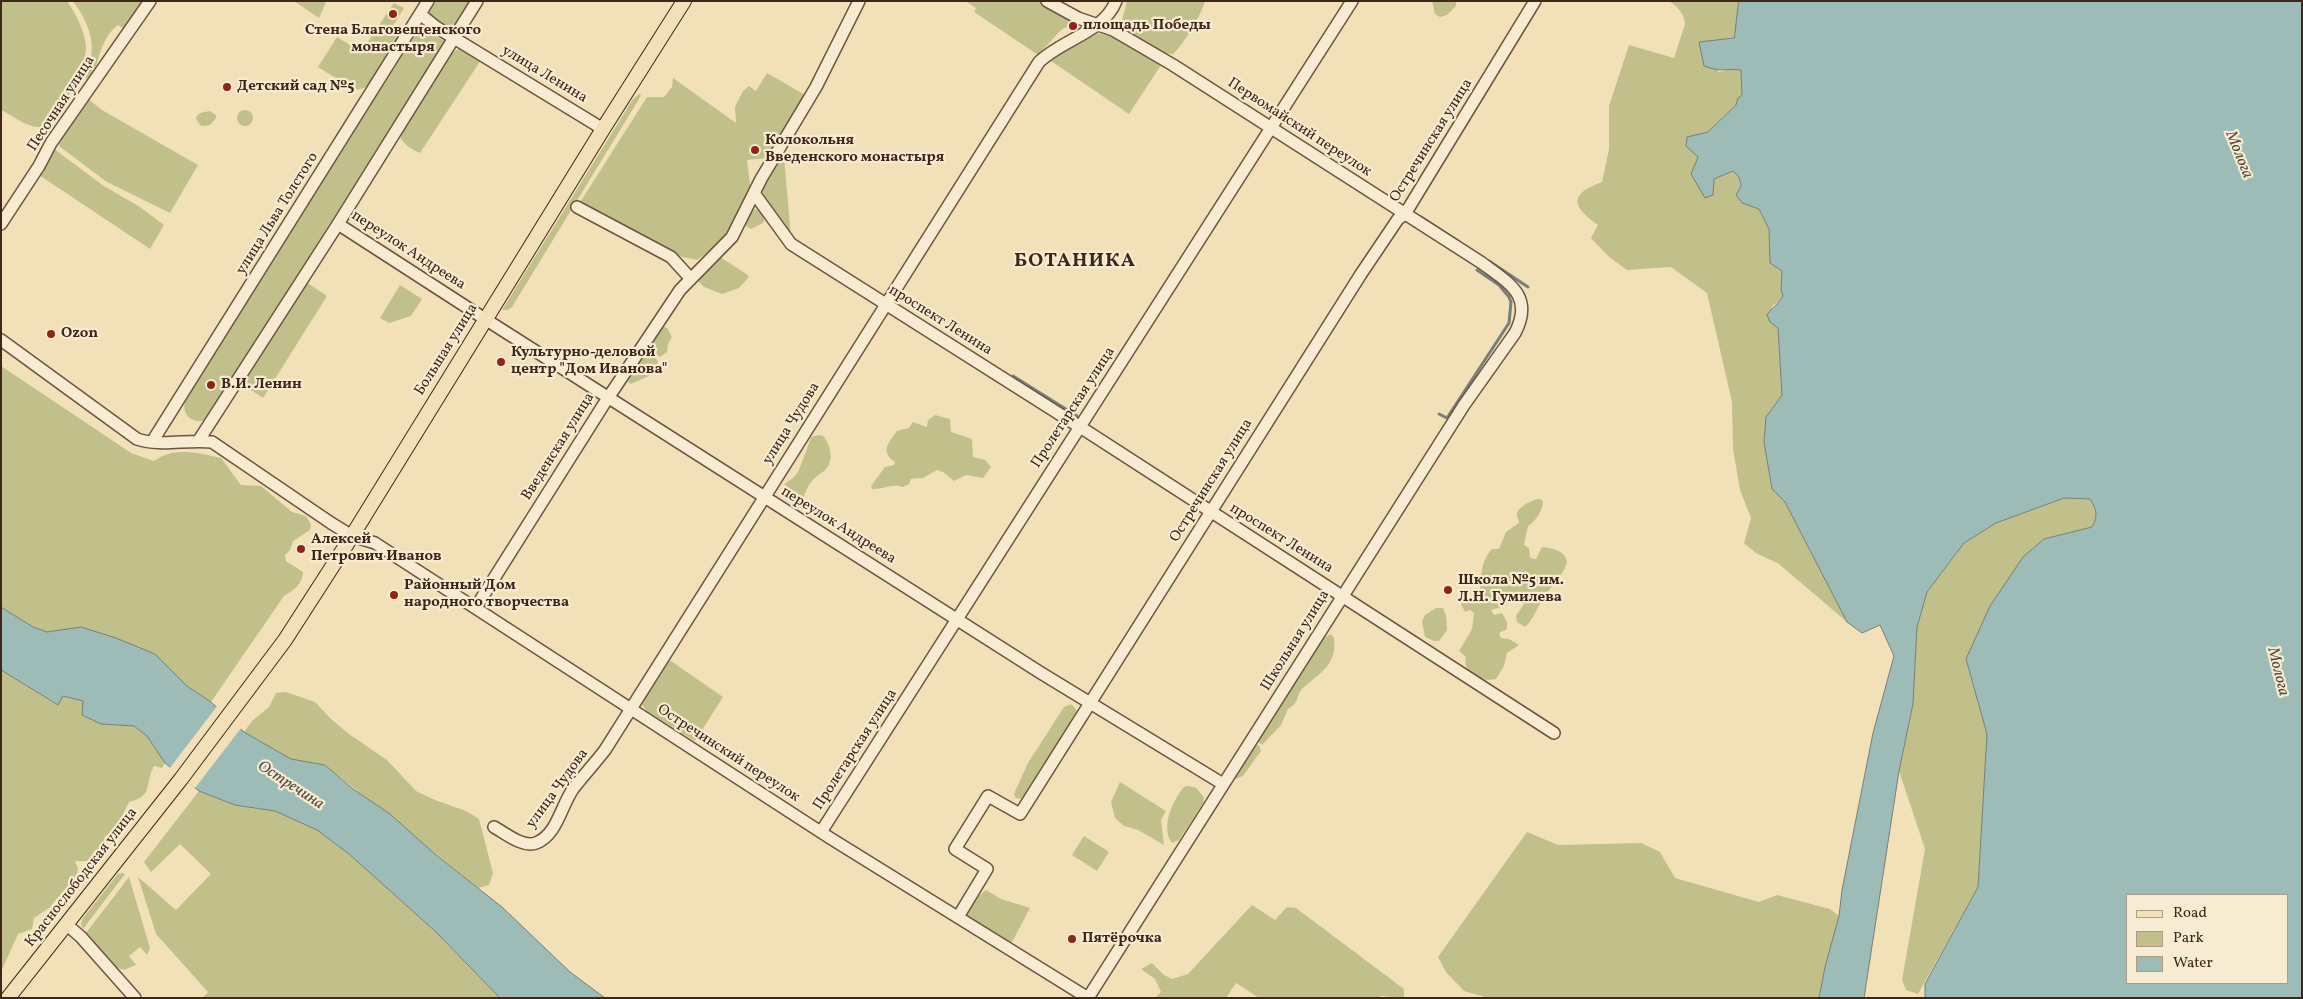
<!DOCTYPE html>
<meta charset="utf-8">
<style>
body{margin:0}
#map{position:relative;width:2303px;height:999px;overflow:hidden;background:#f2e0b8;font-family:Vollkorn,serif}
canvas{display:block}
.frame{position:absolute;inset:0;border:2px solid #3f261a;pointer-events:none}
.legend{position:absolute;left:2126px;top:894px;width:162px;height:90px;box-sizing:border-box;background:#f7ebd1;border:1px solid #ad9c88;margin:0;padding:6px 9px;list-style:none;font-size:15px;color:#3f261a}
.legend li{display:flex;align-items:center;gap:10px;height:25px}
.legend b{width:25px;border:1px solid #ad9c88}
</style>
<div id="map">
<canvas width="2303" height="999"></canvas>
<div class="frame"></div>
<ul class="legend">
<li><b style="height:6px;background:#f2e0b8"></b>Road</li>
<li><b style="height:14px;background:#c2c08a"></b>Park</li>
<li><b style="height:14px;background:#9dbbb7"></b>Water</li>
</ul>
</div>
<script>
const ctx = document.querySelector('canvas').getContext('2d');
ctx.lineJoin = 'round';
function fillPath(path, color) {
  ctx.fillStyle = color;
  ctx.fill(path, 'evenodd');
}
function strokePath(path, color, width, dash) {
  ctx.strokeStyle = color;
  ctx.lineWidth = width;
  ctx.lineCap = dash ? 'butt' : 'round';
  ctx.setLineDash(dash || []);
  ctx.stroke(path);
}
function drawText(font, color, halo, rows, align = 'center') {
  ctx.font = font + ' Vollkorn,serif';
  ctx.lineWidth = 4.5;
  ctx.setLineDash([]);
  ctx.textBaseline = 'middle';
  ctx.strokeStyle = halo;
  ctx.fillStyle = color;
  for (const [text, x, y, turn = 0] of rows) {
    ctx.save();
    ctx.translate(x, y);
    ctx.rotate((+turn || 0) * Math.PI / 180);
    ctx.textAlign = isNaN(turn) ? turn : align;
    if (halo) ctx.strokeText(text, 0, 0);
    ctx.fillText(text, 0, 0);
    ctx.restore();
  }
}
fillPath(new Path2D(`
 M1,1H67C76,14 85,31 86,47C87,64 58,126 40,127C27,128 12,115 1,110Z
 M73,1H145L126,30L118,25C97,40 99,73 87,82C84,73 90,65 91,56C95,37 84,16 73,1Z
 M294,1H326V2L319,18Z
 M436,1H470L453,30L428,15Z
 M965,1H1041L1073,21L1074,23L1061,30L1038,55L974,12L976,8Z
 M1127,1H1205C1202,14 1183,45 1173,54L1163,53L1124,31L1121,24Z
 M1432,1H1456V6L1447,15L1440,17L1435,14Z
 M1669,1L1740,2L1734,38L1699,42L1719,72L1731,69L1741,70L1742,95L1736,105L1708,132L1687,137L1698,157L1713,195L1714,179L1733,171L1739,177L1742,203L1759,209L1769,229L1770,263L1782,271L1781,290L1783,296L1780,301L1772,306L1770,322L1778,328L1782,395L1766,417L1764,442L1772,489L1785,502L1847,622L1779,564L1756,553L1744,543L1751,518L1740,490L1733,449L1732,402L1707,293L1671,267L1627,270L1609,257L1591,238L1598,225C1571,206 1569,194 1602,182L1609,149V106L1629,45L1674,58L1685,24C1684,13 1678,7 1669,1Z
 M394,3L404,8L392,28L401,34L369,87L355,90L318,67L337,37L361,52Z
 M420,27L445,41L208,417L202,421C189,422 182,413 185,401Z
 M1092,33C1117,34 1141,51 1161,65L1129,114L1048,59Z
 M461,48L481,60L420,153C411,149 402,144 399,134L451,53Z
 M767,73L805,95L768,158L747,160L751,192L737,222L721,242L697,260L674,255L579,204L647,97H664L672,87L673,78L736,123L735,107L743,91L749,86L756,91Z
 M639,94L641,95L639,99L512,307L508,310H502L633,99Z
 M87,98L102,110L198,165L170,213L107,182L60,147L57,137Z
 M237 118a8 8 0 1 1 16 0a8 8 0 1 1-16 0Z
 M210,111L216,115V118L210,125L201,126L196,119C198,111 203,113 210,111Z
 M54,149L104,186L140,207L164,225L150,249L39,175Z
 M784,157L791,237L764,199C760,182 773,168 784,157Z
 M755,209L761,212L765,217L763,223L751,229L746,226V217Z
 M720,257L748,275V278L739,288L722,294L704,287L697,280Z
 M306,282L327,296L263,398L241,383Z
 M400,285L422,299L411,316L389,323L380,318Z
 M663,326L667,328L672,337L668,344L667,352L660,357L654,353L650,343L658,333L657,329Z
 M646,352H652L658,362L654,372L649,376L631,384L628,382C630,372 638,358 646,352Z
 M1,366L131,453L154,461C174,446 199,453 221,458L241,485L261,486L292,512L306,516L311,524L310,530L293,541L290,550L285,555L286,561L303,572C302,585 294,590 284,596L211,702L187,686L155,654L81,627L47,632L33,627L1,607Z
 M935,415L950,419L951,432L972,439L973,457L985,460L991,467L983,478L966,475L954,481L943,472L937,470L923,478L911,479L909,484L903,487C891,483 883,490 872,489L871,486L885,467L894,465L895,462C880,452 888,443 897,431L909,428L913,422L927,427L928,420Z
 M819,435L823,436C831,445 835,462 824,471C820,474 815,477 812,481C806,488 803,498 801,507L798,508L781,493C785,479 788,484 796,475C799,472 809,444 811,437Z
 M2064,498L2090,499C2097,510 2098,516 2092,527L2044,539L1966,659L1987,734L1978,887L1918,994L1906,990L1902,980L1925,849L1899,771L1913,704L1917,627L1927,592L1964,543L1996,523Z
 M1540,499L1543,501C1543,510 1535,522 1528,526L1524,545L1529,548L1530,558L1536,559L1542,547C1552,548 1567,551 1567,563C1562,577 1550,587 1542,600C1536,609 1534,619 1525,627L1517,622L1516,616L1524,604L1517,596L1511,597L1505,606L1491,610L1494,615L1502,613L1507,622V629L1499,633L1501,638L1509,639L1519,645L1507,653L1504,666L1496,679C1483,683 1461,672 1466,657L1459,651L1472,629L1474,613L1470,610L1465,612L1461,604L1470,597L1479,602L1482,598L1480,594C1481,578 1480,562 1492,549H1499L1506,532L1519,523C1519,520 1517,518 1517,515C1516,507 1534,499 1540,499Z
 M1436,608H1443L1446,615L1447,630L1439,641H1434L1425,637L1422,621L1425,615Z
 M1331,634L1334,638C1337,665 1321,672 1303,688C1296,694 1300,703 1288,709L1281,725L1262,745L1259,743C1258,731 1271,715 1280,708L1281,701L1320,640Z
 M668,659L723,697L695,741L648,712L642,705L643,697Z
 M1,670L57,705L62,696L83,701L101,724L134,726L147,736L165,763L162,768L154,766C144,785 154,796 129,802L115,831L105,836L103,847L94,851L91,861H75L78,869L76,876L49,908L34,918L32,929L18,934L1,972Z
 M286,692L315,702L331,719L349,734L387,760L416,791L435,800L466,811L479,819L493,873L489,885L478,888L325,765L291,759L244,732L252,721L269,707L276,693Z
 M1071,704L1076,709L1077,716L1040,769L1035,785L1028,789L1027,796L1022,799L1016,798L1014,794L1028,763L1064,707Z
 M1255,745H1259L1261,751L1243,776L1235,779Z
 M1120,782L1166,811L1161,820L1164,845L1138,830L1124,826L1115,818L1111,802Z
 M1189,786L1196,788L1204,797L1203,803L1179,840L1172,843C1160,827 1173,800 1184,787Z
 M199,791L235,805L275,811L317,830L349,854L436,932L500,998H202L208,992L156,934L138,877L176,910L211,874L180,844L151,872L144,862Z
 M1527,832L1558,845L1641,843L1660,852L1675,878L1759,902L1777,895L1830,909L1839,916L1825,967L1819,998H1488L1464,991L1446,972L1438,957Z
 M1084,836L1109,852L1097,871L1072,855Z
 M122,873L125,874L83,929L81,924L83,918L118,874Z
 M129,877L150,948L147,955L140,947L129,956L136,965L124,970L117,968L86,933Z
 M986,890L1001,899L1030,908L1012,942L1004,943L976,925L964,914L970,903Z
 M1252,905L1275,920L1287,907L1296,908L1404,989V998L1382,996L1377,998H1259L1236,983L1226,998H1155L1161,992L1155,979L1141,969L1152,963L1164,975L1172,979L1188,974Z`), '#c2c08a');
const water = new Path2D(`
 M1739,1H2302V998H1925V984L1978,887L1987,734L1966,659L1990,606L2023,557L2044,539L2092,527C2098,516 2097,510 2090,499L2064,498L1996,523L1964,543L1927,592L1917,627L1913,704L1899,771L1864,998H1819L1825,967L1839,916L1842,890L1873,733L1894,656L1880,625L1862,633L1847,622L1785,502L1772,489L1764,442L1766,417L1782,395L1778,328L1770,322L1767,315C1772,307 1779,304 1783,296L1781,290L1782,271L1770,263L1769,229L1759,209L1742,203L1736,195L1741,186L1739,177L1733,171L1714,179L1713,195L1705,198L1691,174L1698,157L1686,146L1687,137L1708,132L1736,105L1738,98L1742,95L1741,70C1724,68 1722,73 1704,66L1699,42L1734,38ZM2127,895H2287V983H2127Z
 M1,607L33,627L47,632L81,627L116,638L155,654L187,686L211,702L244,732L291,759L325,765L353,789L390,814L436,855L502,907L570,972L605,998H500L436,932L349,854L317,830L275,811L235,805L199,791L165,763L147,736L134,726L101,724L82,715L83,701L63,696L58,705L1,670Z`);
fillPath(water, '#9dbbb7');
strokePath(water, '#777f78', 1);
fillPath(new Path2D(`
 M218,705L242,727L195,788L169,769Z`), '#f2e0b8');
strokePath(new Path2D(`
 M1421,217L1458,241
 M1489,261L1528,287
 M1013,376L1077,416
 M1439,414L1447,418L1509,323L1511,302L1509,297L1499,285L1477,270`), '#777f78', 3);
const minor = new Path2D(`
 M420,14L436,27L603,129
 M754,193L791,244L1091,434L1554,733
 M577,207L671,257L691,279
 M1,224L39,166L51,143L150,1
 M338,224L485,319L1041,673L1223,784
 M1,340L137,439C160,447 188,439 212,442L331,523L352,536L375,543L830,838L1088,998L1464,405L1515,333C1534,296 1510,284 1482,263L1173,65L1113,30L1078,18L1047,1
 M199,440L338,224L477,1
 M152,442L428,1
 M476,607L604,404L680,290L732,237L761,179L816,87L859,1
 M494,827C505,833 523,848 536,843C557,835 561,806 573,789C583,776 595,763 605,750L1039,62C1063,39 1104,32 1116,1
 M821,832L1352,1
 M958,917L987,869L955,849L988,796L1020,814L1361,274L1398,219L1405,214L1535,1
 M66,924L81,937L135,998`);
const major = new Path2D(`
 M8,998L181,779L285,640L352,536L603,129L684,1`);
strokePath(minor, '#6c5442', 14);
strokePath(major, '#3f261a', 16);
strokePath(minor, '#f7ebd1', 11);
strokePath(major, '#f2e0b8', 14);
for (const [x, y, r, color] of [
 [393,14,5,"#8f2418"],
 [1073,26,5,"#8f2418"],
 [227,87,5,"#8f2418"],
 [755,150,5,"#8f2418"],
 [51,334,5,"#8f2418"],
 [501,362,5,"#8f2418"],
 [211,385,5,"#8f2418"],
 [301,549,5,"#8f2418"],
 [1448,590,5,"#8f2418"],
 [394,595,5,"#8f2418"],
 [1072,939,5,"#8f2418"]
]) {
  const dot = new Path2D();
  dot.arc(x, y, r, 0, 2 * Math.PI);
  ctx.fillStyle = color;
  ctx.fill(dot);
  strokePath(dot, '#f7ebd1', 2);
}
drawText('bold 15px', '#3f261a', '#f7ebd1', [
 ["площадь Победы",1083,26],
 ["Стена Благовещенского",393,31,"center"],
 ["монастыря",393,48,"center"],
 ["Детский сад №5",237,87],
 ["Колокольня",765,141],
 ["Введенского монастыря",765,158],
 ["Ozon",61,334],
 ["Культурно-деловой",511,353],
 ["центр \"Дом Иванова\"",511,370],
 ["В.И. Ленин",221,385],
 ["Алексей",311,540],
 ["Петрович Иванов",311,557],
 ["Школа №5 им.",1458,581],
 ["Л.Н. Гумилева",1458,598],
 ["Районный Дом",404,586],
 ["народного творчества",404,603],
 ["Пятёрочка",1082,939]
], 'left');
drawText('15px', '#3f261a', '#f7ebd1', [
 ["улица Ленина",544,75,31],
 ["Песочная улица",62,104,-57],
 ["Первомайский переулок",1299,128,33],
 ["Остречинская улица",1432,141,-58],
 ["улица Льва Толстого",278,214,-58],
 ["переулок Андреева",408,251,33],
 ["проспект Ленина",940,321,32],
 ["Большая улица",447,350,-58],
 ["Пролетарская улица",1074,408,-57],
 ["улица Чудова",792,424,-58],
 ["Введенская улица",559,447,-58],
 ["Остречинская улица",1212,481,-58],
 ["переулок Андреева",838,526,32],
 ["проспект Ленина",1281,539,32],
 ["Школьная улица",1296,641,-58],
 ["Пролетарская улица",856,750,-57],
 ["Остречинский переулок",728,754,33],
 ["улица Чудова",558,789,-54],
 ["Краснослободская улица",82,878,-52]
]);
drawText('italic 16px', '#564b41', '#f7ebd1', [
 ["Молога",2238,155,68],
 ["Молога",2277,672,76],
 ["Остречина",290,786,33]
]);
ctx.letterSpacing = '1px';
drawText('bold 20px', '#3f261a', '#f7ebd1', [
 ["БОТАНИКА",1075,262]
]);
ctx.letterSpacing = '0px';
</script>
